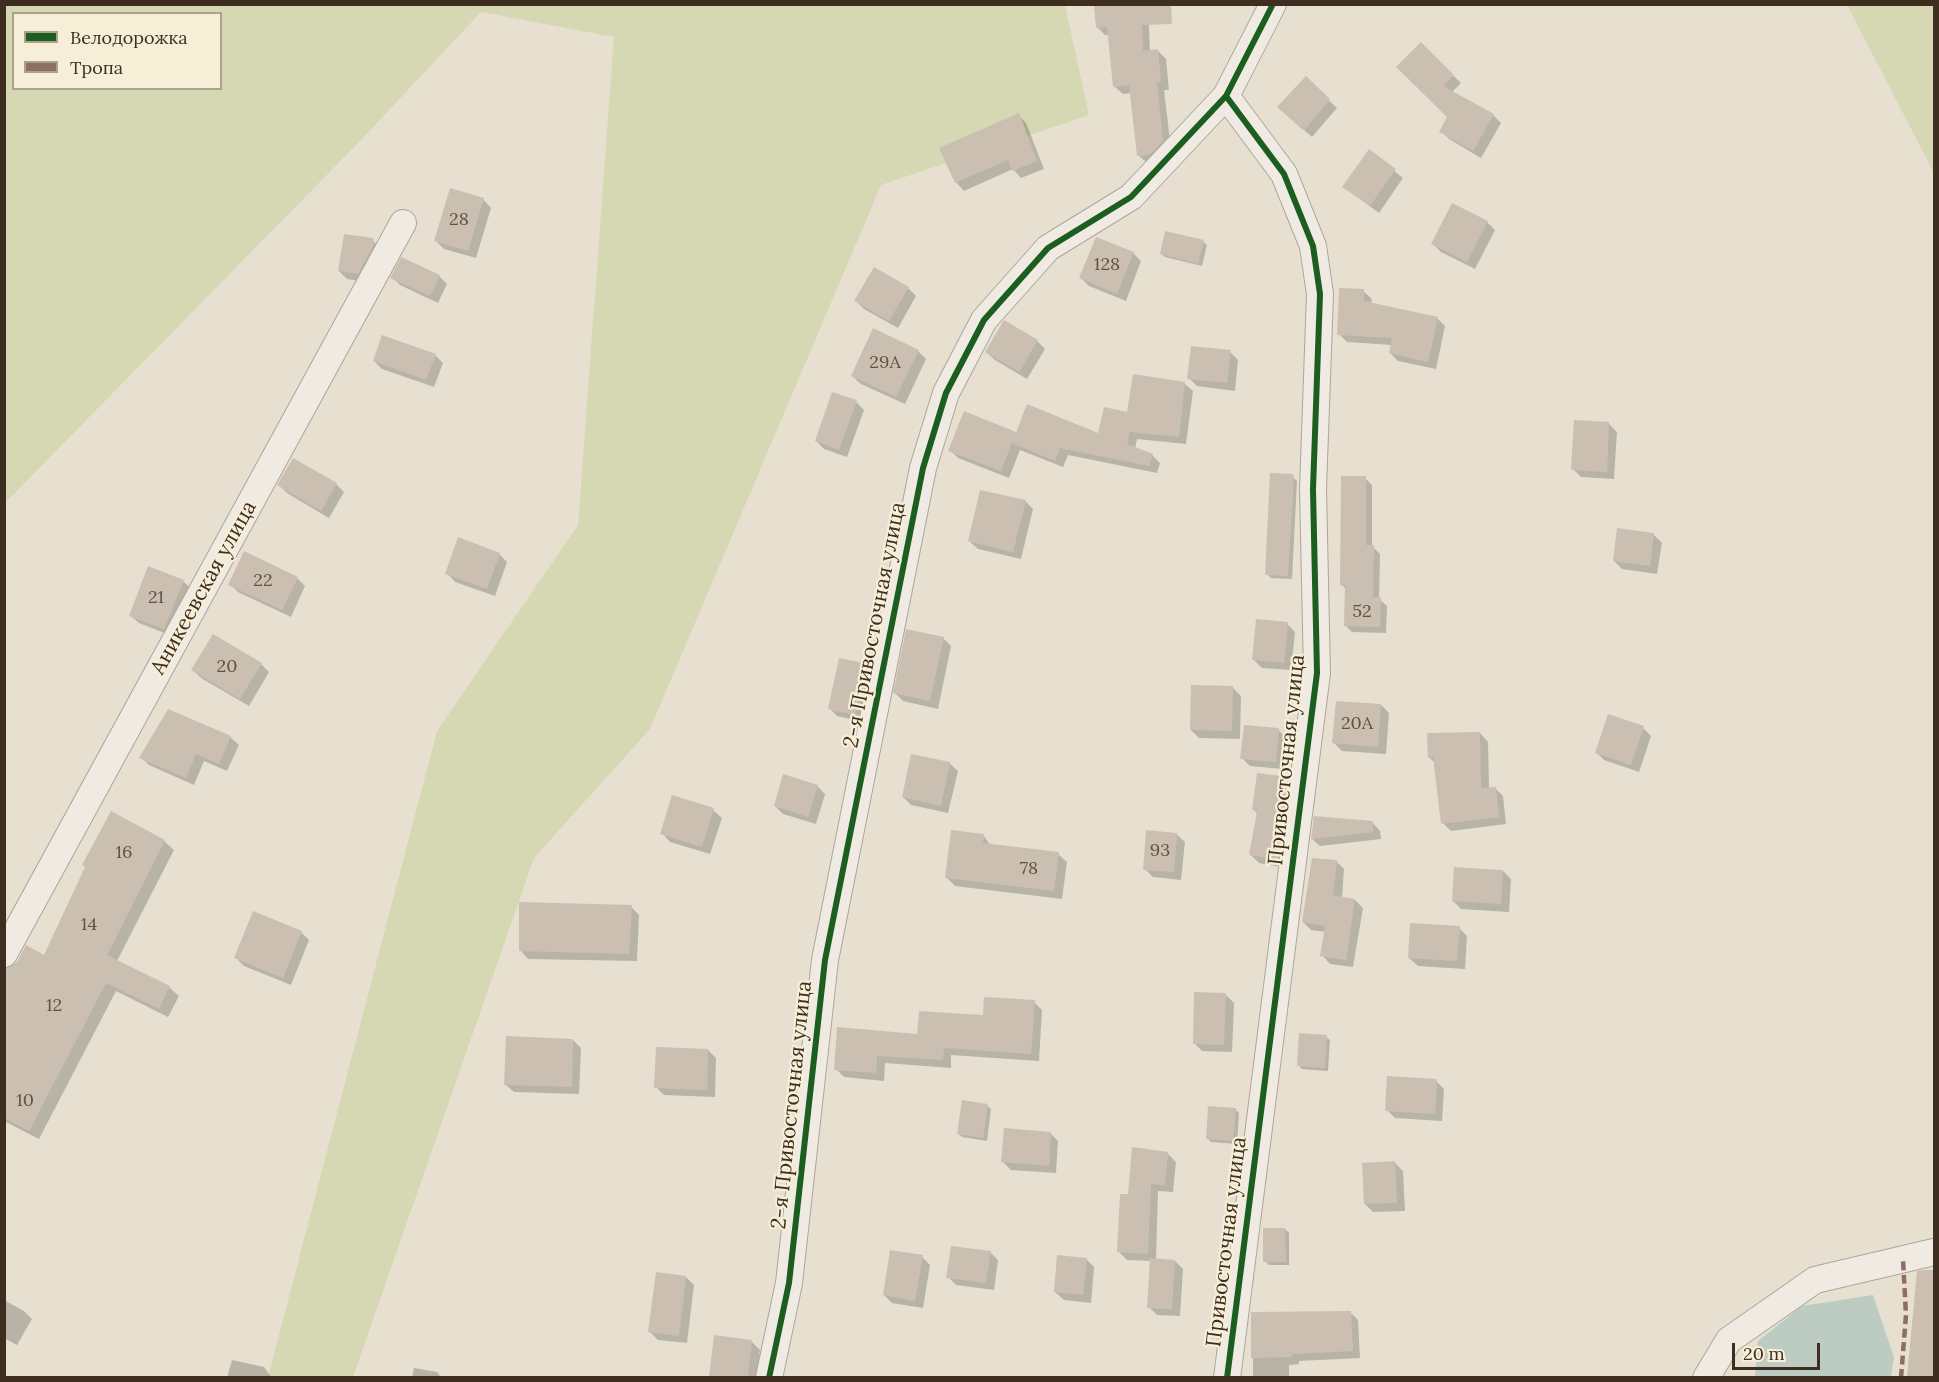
<!DOCTYPE html>
<meta charset="utf-8">
<style>
body{margin:0}
#map{position:relative;width:1939px;height:1382px;overflow:hidden;background:#e7e0d1;font-family:Lora,serif}
canvas{display:block}
.frame{position:absolute;inset:0;border:6px solid #3d2e20;pointer-events:none}
.legend{position:absolute;left:12px;top:12px;width:210px;height:78px;box-sizing:border-box;background:#f7eed8;border:2px solid #ada18e;margin:0;padding:8px 10px;list-style:none;font-size:18px;color:#3d2e20}
.legend li{display:flex;align-items:center;gap:12px;height:30px}
.legend b{width:30px;border:2px solid #ada18e}
.scale{position:absolute;left:1732px;top:1343px;width:88px;height:27px;box-sizing:border-box;border:3px solid #3d2e20;border-top:0;padding-left:8px;font-size:18px;line-height:21px;white-space:nowrap;color:#3d2e20;-webkit-text-stroke:4px #f7eed8;paint-order:stroke}
</style>
<div id="map">
<canvas width="1939" height="1382"></canvas>
<div class="frame"></div>
<ul class="legend">
<li><b style="height:8px;background:#1b5e20"></b>Велодорожка</li>
<li><b style="height:8px;background:#8d6e63"></b>Тропа</li>
</ul>
<div class="scale">20 m</div>
</div>
<script>
const ctx = document.querySelector('canvas').getContext('2d');
ctx.lineJoin = 'round';
function fillPath(path, color) {
  ctx.fillStyle = color;
  ctx.fill(path, 'evenodd');
}
function strokePath(path, color, width, dash) {
  ctx.strokeStyle = color;
  ctx.lineWidth = width;
  ctx.lineCap = dash ? 'butt' : 'round';
  ctx.setLineDash(dash || []);
  ctx.stroke(path);
}
function drawText(font, color, halo, rows, align = 'center') {
  ctx.font = font + ' Lora,serif';
  ctx.lineWidth = 4.5;
  ctx.setLineDash([]);
  ctx.textBaseline = 'middle';
  ctx.strokeStyle = halo;
  ctx.fillStyle = color;
  for (const [text, x, y, turn = 0] of rows) {
    ctx.save();
    ctx.translate(x, y);
    ctx.rotate((+turn || 0) * Math.PI / 180);
    ctx.textAlign = isNaN(turn) ? turn : align;
    if (halo) ctx.strokeText(text, 0, 0);
    ctx.fillText(text, 0, 0);
    ctx.restore();
  }
}
fillPath(new Path2D(`
 M5,5H1065L1089,115L881,185L650,729L534,858L353,1377H268L437,731L578,525L614,37L481,12L361,140L5,503ZM14,14H220V88H14Z
 M1847,5H1934V173Z`), '#d6d7b3');
fillPath(new Path2D(`
 M1873,1295L1894,1357L1891,1377H1755L1758,1341L1802,1306Z`), '#bcccc2');
fillPath(new Path2D(`
 M1148,4L1150,52L1158,51L1166,59L1169,90H1164L1171,149L1147,163L1138,155L1131,93L1123,94L1114,86L1109,35H1105L1097,27Z
 M1421,44L1461,83L1452,92L1493,115L1501,123L1481,158L1449,139L1441,131L1449,116Z
 M1306,79L1337,108L1312,137L1287,115Z
 M1018,115L1026,123L1044,169L1021,178L1013,169L964,191L956,182L941,149Z
 M1369,151L1403,178L1379,213L1344,187Z
 M483,199L491,208L476,258L444,249L436,241Z
 M1487,222L1495,230L1475,269L1441,252L1433,244Z
 M372,240L381,248L366,282L347,279L339,271Z
 M1203,242L1207,245L1202,266L1165,257L1161,254Z
 M1133,253L1141,261L1126,301L1089,286L1081,278Z
 M439,276L447,284L438,303L400,285L392,277Z
 M908,288L916,296L898,328L864,309L856,301Z
 M1363,291L1372,299L1371,304L1437,318L1445,326L1436,369L1398,361L1390,353L1392,345L1347,342L1339,334Z
 M1037,341L1045,349L1027,379L995,360L986,352Z
 M918,351L926,359L905,404L861,384L852,376Z
 M1230,352L1238,360L1235,391L1197,386L1189,378Z
 M435,355L443,363L434,387L382,369L374,361Z
 M1185,384L1193,391L1186,444L1137,439L1135,449L1152,455L1160,463L1157,473L1068,455L1063,467L1020,450L1009,478L958,458L950,450L1015,433L1099,435L1128,414Z
 M856,402L864,410L847,457L824,449L816,441Z
 M1609,424L1617,432L1614,479L1581,477L1573,469Z
 M1291,475L1297,481L1292,579L1271,578L1267,574Z
 M1365,478L1372,485V546L1380,554L1379,599L1387,606L1386,633L1352,632L1345,625L1346,589L1342,585Z
 M336,484L344,492L329,518L287,493L279,485Z
 M1025,501L1033,509L1021,559L978,549L969,541Z
 M1654,535L1662,543L1657,574L1622,569L1614,561Z
 M499,554L507,562L495,596L455,582L447,573Z
 M297,578L305,586L291,617L238,592L230,584Z
 M183,581L191,589L172,636L139,623L130,615Z
 M1287,624L1295,632L1291,670L1262,668L1253,659Z
 M943,638L951,646L938,709L903,701L895,693Z
 M261,664L269,672L249,706L201,678L193,670Z
 M868,666L876,674L863,722L837,716L829,708Z
 M1233,688L1241,696L1240,739L1199,738L1191,730Z
 M1381,705L1389,713L1386,754L1342,751L1334,743Z
 M1643,728L1651,736L1639,772L1604,760L1596,752Z
 M1278,730L1287,738L1283,769L1250,766L1242,758Z
 M1480,733L1488,742L1489,789L1495,788L1503,796L1506,824L1451,831L1443,823L1435,763L1429,757Z
 M230,737L239,745L227,771L204,761L194,785L149,765L141,757Z
 M949,763L958,771L948,813L911,805L903,797Z
 M1288,779L1296,787L1286,868L1259,863L1251,855L1258,814L1254,810Z
 M817,786L825,794L816,824L783,814L775,806Z
 M713,810L722,818L710,854L670,842L662,833Z
 M1372,822L1380,831L1381,839L1320,846L1312,839Z
 M1176,834L1185,842L1181,880L1153,877L1145,869Z
 M983,835L991,846L1058,854L1067,862L1062,899L955,886L947,878Z
 M164,841L174,850L117,961L169,987L179,996L168,1017L116,991L39,1139L4,1121V1037L13,968L27,947L44,957Z
 M1336,861L1344,869L1342,898L1355,900L1363,908L1353,967L1330,964L1322,955L1326,932L1311,930L1303,922Z
 M1503,871L1511,879L1509,912L1461,909L1453,901Z
 M631,907L639,915L637,961L528,959L520,950Z
 M1459,928L1467,936L1465,969L1418,966L1409,958Z
 M301,932L309,940L291,985L244,966L236,958Z
 M1226,995L1234,1003L1232,1052L1202,1051L1194,1043Z
 M1034,1002L1042,1010L1039,1061L951,1055V1068L885,1063L884,1081L844,1077L836,1069L919,1036Z
 M1326,1037L1330,1040L1328,1071L1302,1069L1299,1066Z
 M573,1040L581,1048L579,1094L514,1092L505,1084Z
 M708,1050L716,1058L715,1097L664,1095L656,1087Z
 M1436,1081L1444,1089L1442,1121L1395,1118L1387,1110Z
 M988,1106L991,1109L987,1141L962,1137L958,1134Z
 M1235,1109L1239,1113L1237,1144L1211,1142L1207,1138Z
 M1050,1133L1058,1141L1056,1173L1011,1170L1003,1162Z
 M1168,1154L1176,1162L1173,1192L1158,1191L1156,1260L1175,1261L1183,1269L1180,1316L1157,1315L1149,1307L1152,1261L1127,1260L1119,1252L1130,1196Z
 M1395,1163L1403,1171L1405,1211L1373,1212L1365,1204Z
 M1285,1229L1289,1233V1265H1269L1265,1261Z
 M990,1252L998,1260L994,1290L956,1285L948,1277Z
 M922,1257L930,1265L923,1308L892,1303L884,1295Z
 M1086,1259L1094,1267L1091,1303L1064,1300L1055,1292Z
 M686,1277L694,1285L687,1343L658,1340L650,1332Z
 M4,1300L24,1311L32,1319L17,1345L4,1338Z
 M1350,1312L1358,1320L1360,1358L1299,1361V1364L1289,1365V1378H1253V1314Z
 M716,1337L752,1342L760,1350L756,1378H710Z
 M232,1360L264,1367L272,1378H227Z
 M414,1368L437,1372L442,1378H412Z`), '#0003');
fillPath(new Path2D(`
 M1094,4H1171L1172,24L1142,25L1143,51L1158,49L1161,82L1157,83L1163,141L1151,154L1137,156L1129,85L1113,87L1107,27L1096,28Z
 M1421,42L1454,75L1443,86L1494,114L1473,151L1439,132L1447,117L1396,67Z
 M1306,76L1330,99L1304,131L1277,107Z
 M1019,113L1037,161L1012,171L1008,160L955,183L939,148Z
 M1369,149L1396,169L1370,206L1342,187Z
 M450,188L484,198L468,251L434,241Z
 M1452,203L1488,221L1467,262L1431,244Z
 M1165,231L1204,240L1198,264L1160,254Z
 M344,234L373,238L374,244L358,274L338,271Z
 M1096,237L1134,252L1117,294L1079,278Z
 M401,257L440,275L430,296L390,278Z
 M874,267L909,287L889,321L854,301Z
 M1339,288L1364,289V301L1438,317L1428,362L1389,353L1392,338L1337,335Z
 M1004,320L1038,340L1019,372L985,352Z
 M873,328L919,350L896,397L851,376Z
 M382,335L436,354L426,380L373,361Z
 M1191,346L1231,350L1227,383L1187,379Z
 M1133,374L1185,382L1179,437L1130,432L1127,444L1153,454L1149,466L1060,448L1055,461L1012,443L1027,404L1098,433L1104,407L1127,412Z
 M832,392L857,400L839,450L815,441Z
 M964,411L1016,432L1001,471L948,451Z
 M1574,420L1609,422L1607,472L1571,470Z
 M293,458L337,483L321,511L277,485Z
 M1270,473L1292,474L1294,476L1288,576L1265,575Z
 M1341,476H1366V545H1374L1373,597H1381L1380,627L1344,626L1345,585H1340Z
 M980,490L1026,500L1013,552L968,541Z
 M1617,528L1654,533L1650,566L1613,561Z
 M458,537L500,553L487,589L445,574Z
 M244,551L298,577L282,610L228,585Z
 M148,566L184,580L164,629L129,616Z
 M1256,619L1288,622L1284,663L1252,660Z
 M906,629L944,637L930,701L893,693Z
 M213,634L262,663L240,699L191,670Z
 M839,658L869,664L855,715L828,709Z
 M1191,685L1233,686L1232,731L1190,730Z
 M1336,701L1381,704L1378,747L1332,743Z
 M168,709L231,736L219,764L196,754L186,778L139,758Z
 M1608,714L1644,726L1631,765L1595,753Z
 M1244,725L1279,728L1276,762L1240,759Z
 M1480,732L1481,788L1496,787L1499,817L1441,824L1433,757L1428,758L1427,733Z
 M911,754L950,762L941,806L902,797Z
 M1257,773L1289,777L1278,860L1249,855L1257,811L1252,810Z
 M783,774L818,785L808,817L774,806Z
 M672,795L714,808L702,847L660,834Z
 M111,811L165,840L107,955L170,986L159,1009L106,983L29,1131L4,1118V969L17,962L26,945L44,955L85,867L82,865Z
 M1314,816L1373,821V832L1311,839Z
 M951,830L984,834L983,843L1059,852L1054,891L945,878Z
 M1146,830L1177,833L1174,872L1143,870Z
 M1312,858L1337,860L1333,895L1355,899L1346,960L1320,956L1325,926L1302,922Z
 M1454,867L1503,870L1501,904L1452,901Z
 M519,902L632,905L629,954L519,951Z
 M253,911L302,931L283,978L234,958Z
 M1410,923L1460,926L1457,961L1408,958Z
 M1194,992L1226,993L1224,1045L1193,1044Z
 M984,997L1035,1000L1031,1054L944,1048L943,1060L877,1056L876,1073L834,1070L837,1027L917,1034L919,1011L983,1015Z
 M1299,1033L1327,1035L1325,1068L1297,1066Z
 M506,1036L573,1039L572,1087L504,1085Z
 M656,1047L708,1049L707,1090L654,1088Z
 M1387,1076L1437,1079L1435,1114L1385,1111Z
 M962,1100L988,1104L983,1138L957,1134Z
 M1208,1106L1236,1108L1233,1141L1206,1139Z
 M1004,1128L1051,1132L1049,1166L1001,1162Z
 M1132,1147L1168,1152L1165,1185L1151,1184L1148,1254L1117,1252L1120,1194H1128Z
 M1395,1161L1397,1203L1364,1204L1362,1163Z
 M1263,1228H1285L1286,1262H1263Z
 M951,1246L991,1251L986,1283L946,1278Z
 M890,1250L923,1255L915,1301L883,1295Z
 M1057,1255L1087,1258L1083,1295L1054,1292Z
 M1150,1258L1175,1260L1172,1309L1147,1308Z
 M1924,1270H1935V1377H1907L1917,1271Z
 M656,1272L686,1276L679,1336L648,1332Z
 M1351,1311L1353,1351L1292,1354V1357L1251,1358V1312Z
 M714,1335L752,1340L748,1377H709Z`), '#cbbfb2');
const minor = new Path2D(`
 M1226,96L1284,174L1313,246L1320,294L1313,489L1317,673L1227,1378
 M4,954L403,223
 M769,1378L789,1283L825,960L923,468L946,393L984,320L1048,248L1131,197L1226,96L1273,4
 M1706,1378L1729,1340L1815,1280L1934,1252`);
strokePath(minor, '#ada599', 28);
strokePath(minor, '#efebe3', 26);
strokePath(new Path2D(`
 M1901,1378L1906,1315L1903,1259`), '#8d6e63', 4.5, [9, 4.5]);
strokePath(new Path2D(`
 M1226,96L1284,174L1313,246L1320,294L1313,489L1317,673L1227,1378
 M769,1378L789,1283L825,960L923,468L946,393L984,320L1048,248L1131,197L1226,96L1273,4`), '#1b5e20', 6);
drawText('18px', '#605244', null, [
 ["28",459,220],
 ["128",1107,265],
 ["29А",885,363],
 ["22",263,581],
 ["21",156,598],
 ["52",1362,612],
 ["20",227,667],
 ["20А",1357,724],
 ["93",1160,851],
 ["16",124,853],
 ["78",1029,869],
 ["14",89,925],
 ["12",54,1006],
 ["10",25,1101]
]);
drawText('21px', '#3d2e20', '#f7eed8', [
 ["Аникеевская улица",204,588,-61],
 ["2-я Привосточная улица",875,625,-79],
 ["Привосточная улица",1287,760,-84],
 ["2-я Привосточная улица",792,1105,-84],
 ["Привосточная улица",1227,1242,-83]
]);
</script>
